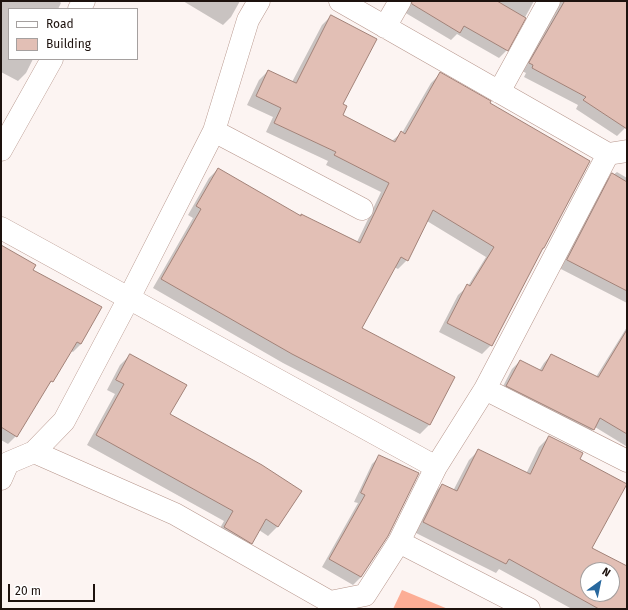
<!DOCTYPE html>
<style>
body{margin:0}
#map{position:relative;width:628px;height:610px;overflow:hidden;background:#fcf4f2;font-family:"Fira Sans",sans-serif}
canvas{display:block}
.frame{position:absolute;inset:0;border:2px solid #1d120e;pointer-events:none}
.legend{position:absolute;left:8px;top:8px;width:130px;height:52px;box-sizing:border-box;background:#fff;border:1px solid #a5a09f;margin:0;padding:5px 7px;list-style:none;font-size:12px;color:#1d120e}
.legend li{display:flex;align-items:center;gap:8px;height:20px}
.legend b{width:20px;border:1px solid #a5a09f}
.north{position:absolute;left:580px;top:562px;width:40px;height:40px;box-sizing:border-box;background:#fff;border:1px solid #a5a09f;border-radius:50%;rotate:33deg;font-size:11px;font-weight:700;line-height:16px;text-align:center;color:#1d120e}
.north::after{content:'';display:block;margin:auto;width:14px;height:18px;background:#28689e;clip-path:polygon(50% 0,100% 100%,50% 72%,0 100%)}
.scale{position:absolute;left:8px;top:584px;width:87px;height:18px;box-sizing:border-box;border:2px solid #1d120e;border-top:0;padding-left:5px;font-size:12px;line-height:14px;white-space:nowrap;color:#1d120e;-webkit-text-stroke:3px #fff;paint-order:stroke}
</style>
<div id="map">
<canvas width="628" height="610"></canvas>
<div class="frame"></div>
<ul class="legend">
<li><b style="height:5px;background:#fff"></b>Road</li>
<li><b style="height:11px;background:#e2bfb5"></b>Building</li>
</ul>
<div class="north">N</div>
<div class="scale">20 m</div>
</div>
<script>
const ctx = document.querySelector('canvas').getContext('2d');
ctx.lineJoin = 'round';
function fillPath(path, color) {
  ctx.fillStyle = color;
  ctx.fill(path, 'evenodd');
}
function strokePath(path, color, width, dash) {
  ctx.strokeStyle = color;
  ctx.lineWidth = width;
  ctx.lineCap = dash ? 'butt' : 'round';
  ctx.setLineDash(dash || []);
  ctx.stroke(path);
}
fillPath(new Path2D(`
 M402,590L448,609H393Z`), '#fcad95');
fillPath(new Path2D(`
 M1,1H59L61,3L58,9H9V59H33L26,73L18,81L1,72Z
 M183,1H240L231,17L223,25Z
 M401,1H534L507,50L499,58L457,34L451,40L404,12Z
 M550,1H627V126L617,136L576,109L578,105L524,77L526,73L522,71Z
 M331,16L342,105L341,116L392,141L401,133H402L431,83L440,74L544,248L539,252L491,345L482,354L439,332L458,295L468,286L486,257L427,221L407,260L398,269L394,267L361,329L454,377L429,425L420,434L283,363L153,288L193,218L188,215L209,178L218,169L300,217L357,242L381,192L326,165L328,161L266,132L273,117L247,105L259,80L268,71L292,82L322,25Z
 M617,172L627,178V303L559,268L604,182Z
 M1,247L32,270L101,307L81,344L73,352L71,351L52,381L46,387L16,436L8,444L1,440Z
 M627,327L626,446L595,427L585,438L499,394L512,369L520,361L539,371L544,363L551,355L596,377Z
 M130,355L169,414L278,526L268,536L259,530L252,543L242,553L215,537L224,521L87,445L115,394L107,390L120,365Z
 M549,437L578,460L591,548L627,567V609H572L499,569L496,573L414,532L432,495L442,485L453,491L469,460L479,450L526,474L539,447ZM588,570H612V594H588Z
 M380,456L361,577L353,585L322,567L358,503L354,502L372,464Z`), '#0003');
const building = new Path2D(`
 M412,1H497L526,18L508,51L464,26L460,33L412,4Z
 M565,1H627V129L583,100L586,97L532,68L533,65L529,63Z
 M331,15L377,39L343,104L347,106L343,115L395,142L401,131L405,134L440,72L491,101L490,103L590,161L544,248H543L492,346L447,323L467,284L470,286L494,247L433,210L408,261L401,257L362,328L455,377L430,425L292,354L161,279L201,209L196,206L218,168L301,216V214L360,243L389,183L334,155L336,152L274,123L281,108L256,96L268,70L296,83Z
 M612,173L627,182V291L567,260Z
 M1,245L36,265L33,270L102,307L81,344L77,342L53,382L51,381L17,437L1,427Z
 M627,330V434L600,418L594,430L506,386L520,360L542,371L551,354L598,377Z
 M130,354L187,385L170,414L262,465L302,491L278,527L266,519L252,544L224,527L233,511L96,435L124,384L116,380Z
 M549,436L583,453L580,459L627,484L592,548L627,566V609H599L509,559L506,564L423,522L442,484L457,491L478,449L530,474ZM588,570H612V594H588Z
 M379,455L419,473L388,536L361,577L329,559L365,495L361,493Z`);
fillPath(building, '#e2bfb5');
strokePath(building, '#a28278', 1);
const minor = new Path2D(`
 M340,1L608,154L627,151
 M79,9L84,1
 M385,27L400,1
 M499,92L549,1
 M214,131L362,209
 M1,150L52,59
 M1,228L436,467
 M485,389L627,461
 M34,452L175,514L330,602L365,595L399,542L436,467L485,389L608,154
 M1,479L8,463L34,452L64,421L129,298L214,131L248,20L259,1
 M399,542L529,609`);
strokePath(minor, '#b6958b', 23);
strokePath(minor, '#fff', 22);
</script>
